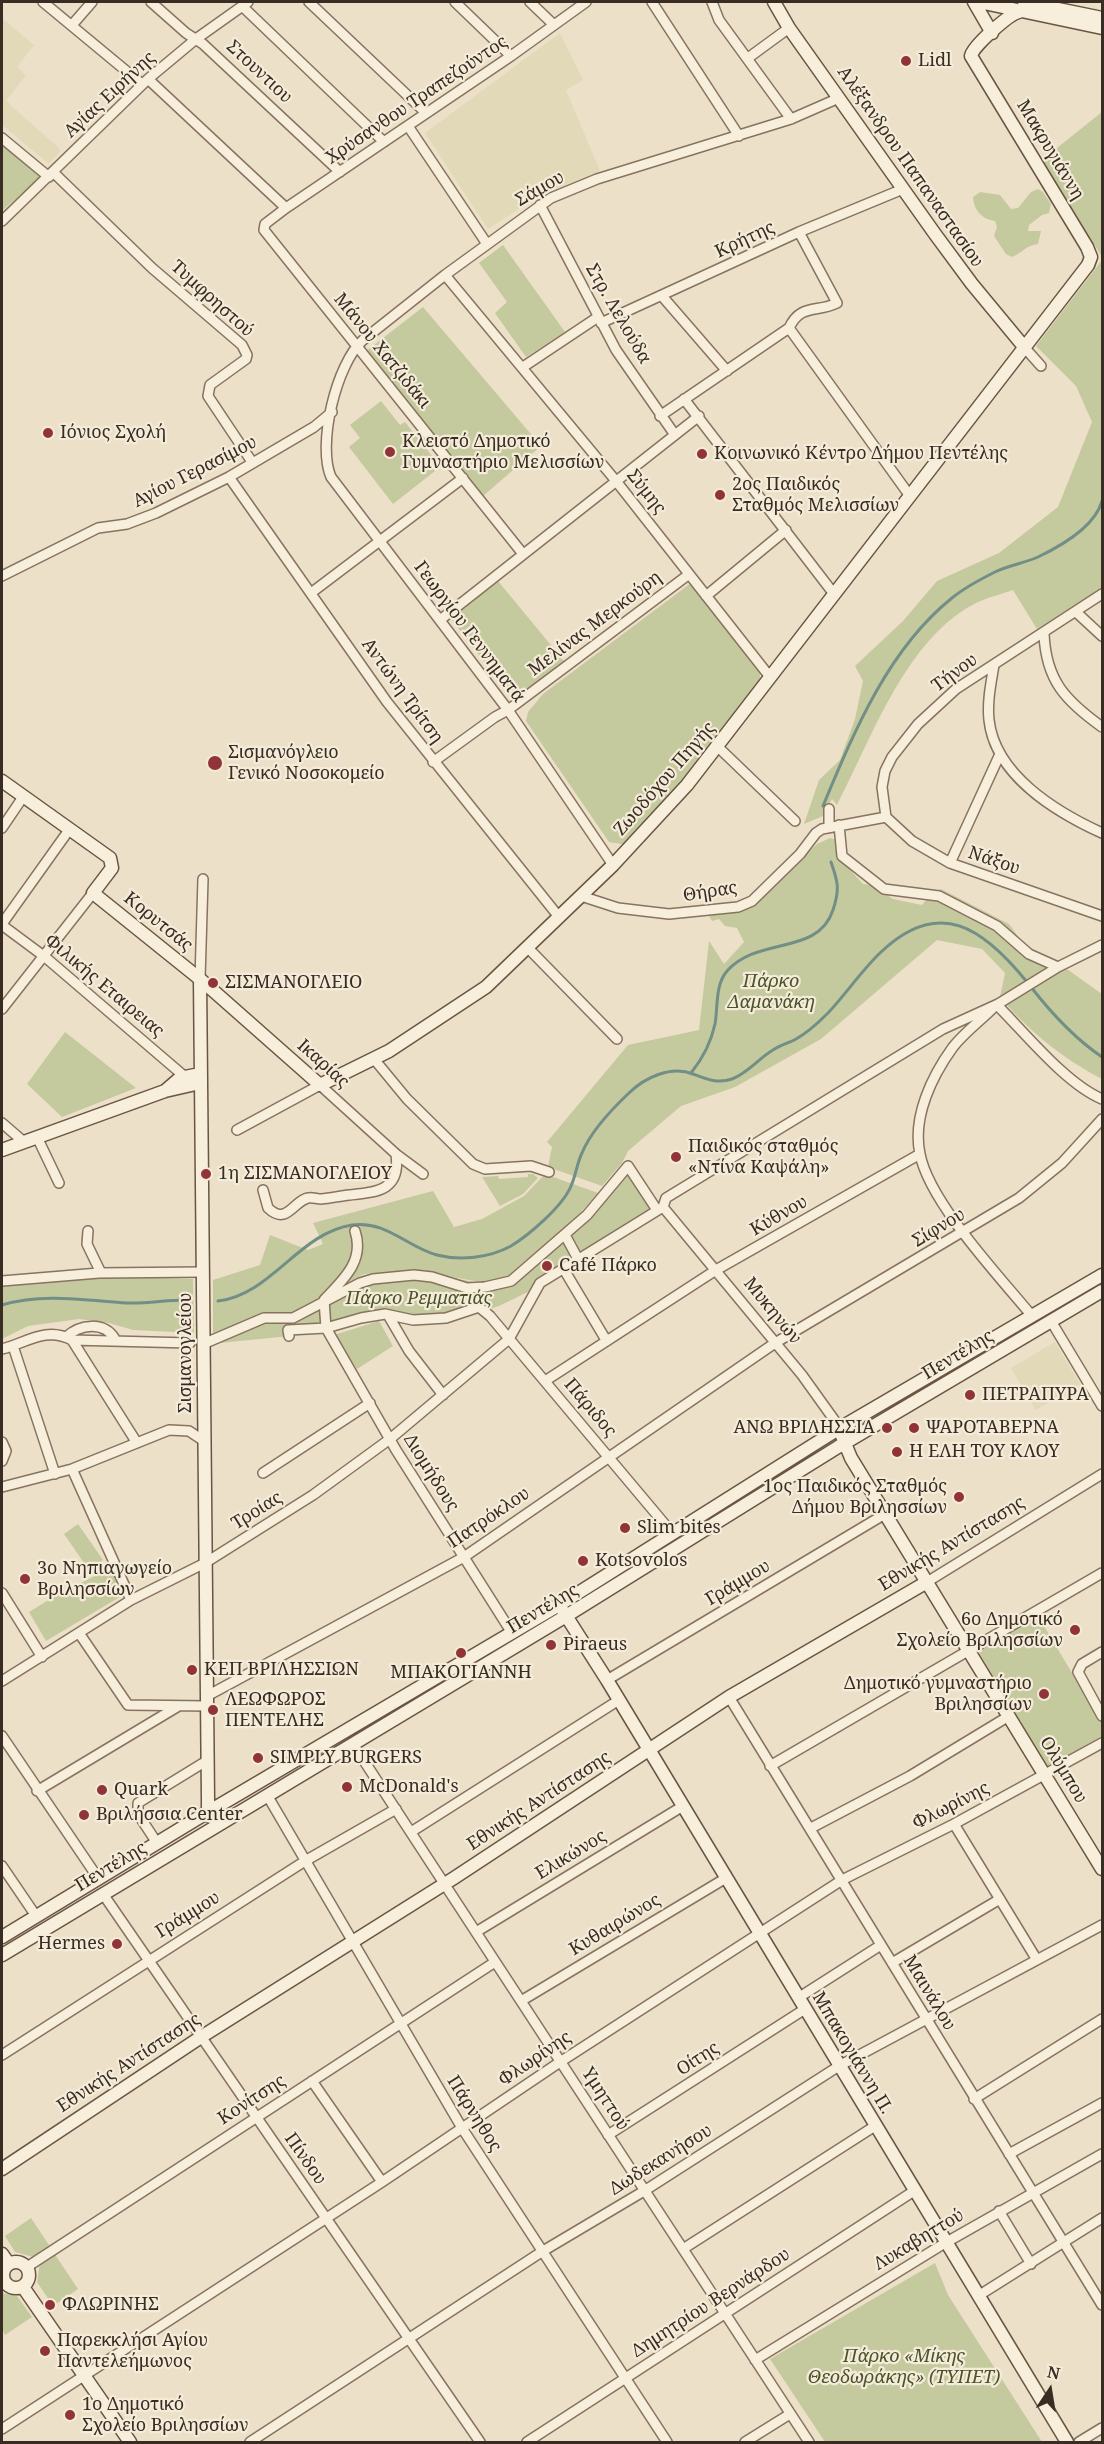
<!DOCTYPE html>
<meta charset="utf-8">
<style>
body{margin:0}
#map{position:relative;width:1104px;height:2444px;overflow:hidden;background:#ece0c9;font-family:"Noto Serif",serif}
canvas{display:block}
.frame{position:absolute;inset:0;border:3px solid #392c22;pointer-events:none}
.north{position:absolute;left:1020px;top:2360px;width:60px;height:60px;-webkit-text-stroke:4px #f4ebd9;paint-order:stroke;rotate:12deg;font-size:16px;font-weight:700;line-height:24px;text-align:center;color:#392c22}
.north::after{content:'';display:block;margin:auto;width:21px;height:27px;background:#392c22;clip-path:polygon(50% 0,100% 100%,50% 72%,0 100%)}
</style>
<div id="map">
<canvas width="1104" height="2444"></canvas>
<div class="frame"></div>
<div class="north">N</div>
</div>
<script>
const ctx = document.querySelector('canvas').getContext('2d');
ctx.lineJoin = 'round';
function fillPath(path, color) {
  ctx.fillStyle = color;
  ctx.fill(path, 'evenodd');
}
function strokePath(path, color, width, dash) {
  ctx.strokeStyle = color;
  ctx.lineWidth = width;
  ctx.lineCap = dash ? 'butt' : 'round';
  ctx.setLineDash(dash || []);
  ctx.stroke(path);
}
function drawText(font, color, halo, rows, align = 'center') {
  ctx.font = font + ' "Noto Serif",serif';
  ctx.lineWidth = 4.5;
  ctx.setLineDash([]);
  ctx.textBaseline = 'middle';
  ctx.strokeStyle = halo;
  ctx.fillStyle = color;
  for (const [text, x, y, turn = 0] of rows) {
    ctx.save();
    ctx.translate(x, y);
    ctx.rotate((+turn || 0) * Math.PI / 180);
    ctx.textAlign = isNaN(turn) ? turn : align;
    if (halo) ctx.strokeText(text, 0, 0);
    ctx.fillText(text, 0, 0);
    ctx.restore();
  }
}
fillPath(new Path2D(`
 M2,18L34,45L17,67L26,75L6,101L61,150L49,164L2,125Z
 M560,33L583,80L566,90L600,171L540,195L488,229L425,133Z
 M1055,1342L1080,1384L1036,1410L1011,1368Z`), '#e1d9b7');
fillPath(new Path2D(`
 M1102,112V257L1042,160Z
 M2,143L41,176L2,211Z
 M1038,189L1043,192L1051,204L1049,213L1042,215L1029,225L1028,231H1041L1038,244C1026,245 1022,253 1012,257L1006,254L994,236L997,227L995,221C982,219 974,211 973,197L980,192L1000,195L1011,209L1018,208L1031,192Z
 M503,245L565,332L526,357L495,313L507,302L479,263Z
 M1102,260V587L1037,629L1013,590C1002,594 989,597 978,602C906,637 872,738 837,805L832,799L823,816L804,824L819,780L840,760L855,719L863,681L855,666L903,621L937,581L999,553L1058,507L1092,422L1076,386L1036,346Z
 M423,307L541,446L483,496L365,352Z
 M381,401L400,425L405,422L432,456L427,461L435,471L393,504L349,447L360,438L350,425Z
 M498,581L564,661L514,700L451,619Z
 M691,583L760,672V679L680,783L628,845L609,842L526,721L528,712L543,694Z
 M830,838L839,841L841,860L863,884L872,885L893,899L922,905L933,892L941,889L1009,924L1028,950L1026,956L1049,968L1000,997L1005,973L982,949L937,940L821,1039L735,1087L681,1106L628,1151L622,1163L602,1186L548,1167L552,1147L547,1142L628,1045L699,1030L709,941L724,964L744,942L737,928L725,926L719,919L712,921L709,916L739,910L754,903L817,844Z
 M1064,967L1102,994V1079C1067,1061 1031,1033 1004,1002Z
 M65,1032L136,1088L62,1117L27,1084Z
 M623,1164L655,1213L534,1289L499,1306L455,1320L418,1324L381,1317L321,1333L209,1344L213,1334L265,1314H292L364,1275L416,1272L481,1283L506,1276L481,1282L416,1271L364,1274L292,1313H265L213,1333V1280L260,1265L270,1235L308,1250L323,1244L313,1223L433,1191L454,1227L482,1219L524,1196L545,1174L598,1193L572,1222L507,1276L574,1222Z
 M528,1174H533L538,1178L523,1194L500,1206L482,1177L498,1176L499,1179L528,1177Z
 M100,1276L193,1279L194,1333L133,1330L109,1323L79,1319L28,1326L2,1339V1287Z
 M379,1321L393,1346L357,1369L334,1335Z
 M78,1524L103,1560L89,1570L64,1534Z
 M111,1568L123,1595L46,1641L29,1612L60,1593Z
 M1038,1616L1102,1723V1736L1047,1767L978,1651Z
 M31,2218L51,2248L37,2258L15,2252L5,2236Z
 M54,2253L78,2289L53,2306L37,2282L40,2262Z
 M935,2263L948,2295L1042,2442H825L770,2359Z
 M2,2293L17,2296L32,2317L5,2335L2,2329Z`), '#c5c99e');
strokePath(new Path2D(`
 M823,806C854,732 888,649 952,598C964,588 981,579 995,572C1009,565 1025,563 1038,557C1061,546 1095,526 1102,501
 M1031,987C1052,1014 1074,1038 1102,1057
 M691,1073C703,1058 711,1043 715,1024C718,1007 715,985 727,971C758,936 818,956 833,910C840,889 838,882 831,862
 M218,1301C271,1295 299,1233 352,1225C386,1220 407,1247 437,1255C460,1261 489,1258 511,1246C529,1235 563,1206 571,1186C576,1175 577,1163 582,1153C591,1131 612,1109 629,1093C644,1078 671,1065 693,1074C706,1079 717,1084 732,1079C748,1073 759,1058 773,1050C780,1045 789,1043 796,1039C807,1033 819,1022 828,1013C846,994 861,971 881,952C940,896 984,929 1027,982
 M2,1305C42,1293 84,1300 126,1303C146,1304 166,1300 185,1300`), '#718f86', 3);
const street = new Path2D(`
 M43,2L142,84
 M151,2L186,33L203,44L340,172
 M309,2L426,113
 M455,2L511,56
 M530,2L554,25
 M652,2L739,136
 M712,2L719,20L791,119
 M242,6L384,142
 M72,25L92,2
 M748,58L789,28
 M148,79L286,208
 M408,126L487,244
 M2,138L49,177
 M53,172L152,268L242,345L247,355L246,359L210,385L208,396L252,462
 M540,205L616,350L675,435
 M2,221L148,79L196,39L248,2
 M445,275L616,481L770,677
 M662,296L727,371
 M601,323L799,232L903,189
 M789,328L910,496
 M1025,348L1041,366
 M523,367L598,317
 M684,399L834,594
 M660,416L789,328C801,303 817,313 837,303L799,232
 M229,477L387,702L559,917
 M523,554L264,230L265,224L286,208L511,56L586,2
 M2,576L98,528L127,524L156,513L229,477L314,427L332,412
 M311,593L463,478
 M706,596L786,530
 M1076,612L1102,636
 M440,620L699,416
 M1044,634C1046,681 1066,701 1102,727
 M994,665C991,683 987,702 989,720C995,775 1056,812 1102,833
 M718,747L795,821
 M433,762L495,717L508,710L688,575
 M829,809V827
 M886,817L882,787L885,771L892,757L918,724L956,689L1102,594
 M886,817L912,841L950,863L1102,916
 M839,825L842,856L884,889L939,896L997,926L1029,954L1058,967
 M2,828L23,797
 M950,863L1000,754
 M613,865L508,710L331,477C317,445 336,364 363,340L445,275L551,198L597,179L791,119L839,98
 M581,896L618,908L669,914L738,907L752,901L800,854L816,833L822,829L886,817
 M2,924L69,830
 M2,925L45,957L184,1076
 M527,947L617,1039
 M200,979L203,879
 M997,1005C1025,1033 1066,1084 1102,1099
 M993,1008C980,1021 964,1033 953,1047C932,1076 912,1117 920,1154C929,1202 1000,1277 1032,1316
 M2,1009L93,893
 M374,1059L407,1099L473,1164L485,1169L531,1166L549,1172
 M2,1123L24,1142
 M237,1130L320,1085L396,1154L423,1174
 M37,1137L59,1183
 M263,1190L268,1208C287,1226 293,1201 308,1198C312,1197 317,1199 321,1199C331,1198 340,1196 349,1195C377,1192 401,1191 396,1154
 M663,1207L802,1375L840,1428
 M88,1231L87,1244L101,1273
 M355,1231C365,1261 343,1280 324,1300L326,1328L396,1450L512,1633
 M565,1235L578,1259
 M563,1268L606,1340
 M2,1281L99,1273L203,1272
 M479,1307L490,1316L673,1534
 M388,1315L409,1351L443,1395
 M1051,1321L1102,1406
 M289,1336L288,1330L326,1328L361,1318L385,1314L413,1320L446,1318L479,1307
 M66,1337C80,1324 104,1321 115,1339
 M72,1340L137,1443
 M203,1344L264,1318H293L360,1283L373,1279L414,1275L432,1277L467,1288L485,1287L511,1281L587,1215L628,1166L657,1210
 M13,1346L55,1474
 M2,1349C26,1343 46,1326 72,1340L190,1343
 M545,1381L716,1270L920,1154
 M2,1442L6,1451L2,1461
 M72,1469L131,1600
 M263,1473L370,1403
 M2,1487L72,1469L169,1430L189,1431L204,1441
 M927,1582L1102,1474
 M2,1593L42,1657
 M79,1633L128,1705L207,1706
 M1102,1652L1082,1664L1078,1672L1102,1716
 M607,1680L885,1514
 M2,1681L131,1600L205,1563L313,1495L390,1439L509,1339L540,1283L663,1207L666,1198L943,1029L998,1004L1058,967L1102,945
 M207,1696L464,1557L775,1343L1019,1198L1062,1163L1102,1119
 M729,1697L1102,2305
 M2,1736L98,1878
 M353,1744L809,2442
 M770,1766L1102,1573
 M37,1791L177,1707
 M267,1795L462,2128L667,2442
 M954,1824L1037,1960
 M811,1828L910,1776L1009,1716
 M411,1832L619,1700
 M157,1843L138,1814V1803L208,1760
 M2,1866L36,1916
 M103,1894L480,2442
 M476,1932L683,1806
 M892,1963L1000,1899
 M798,1998L881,1945
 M521,2001L726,1878
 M2,2055L305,1861L396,1809
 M312,2081L382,2182
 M974,2099L1102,2019
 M608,2135L805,2009
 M1009,2154L1102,2103
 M999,2211L1031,2264
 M683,2249L875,2126
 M27,2267L495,1962
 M2,2285L5,2283
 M978,2296L1102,2218
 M755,2360L945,2243L1102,2154
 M2,2429L382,2182L560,2062L842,1880L954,1824L1102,1743
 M250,2442L543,2251L644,2191L839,2066L1102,1925
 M527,2442L914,2191
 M745,2442L790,2414
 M1079,2442L1102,2428`);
const secondary = new Path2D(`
 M774,2L789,28L935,234L972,284L1025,348
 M974,2L992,33
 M979,2L1102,28
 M1024,2L1102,18
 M2,781L110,858L112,868L93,893L200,979L320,1085L389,1051L486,987L613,865L687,785L1088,265L1091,257L1087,247L971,56C973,46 1009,14 1019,12
 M200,979L208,1800V1812L211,1817
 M165,1091L180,1078L200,1074
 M2,1150L165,1091L200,1083
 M842,1436L851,1458L1102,1869
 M563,1611L607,1680L1067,2442
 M2,1937L208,1812L559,1605L840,1428L1102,1275
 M2,1955L566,1616L838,1447L1102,1291
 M2,2169L201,2037L454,1878L729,1697L927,1582
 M2,2254L9,2264
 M3 2275a13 13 0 1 1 26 0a13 13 0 1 1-26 0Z
 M23,2287L130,2442`);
strokePath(street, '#87735f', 12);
strokePath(secondary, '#695542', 15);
strokePath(street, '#f7eedc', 9);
strokePath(secondary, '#f7eedc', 12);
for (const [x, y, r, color] of [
 [906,61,6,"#913437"],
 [48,433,6,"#913437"],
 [390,452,6,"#913437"],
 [702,454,6,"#913437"],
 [720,495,6,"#913437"],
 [215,763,8,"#913437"],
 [213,983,6,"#913437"],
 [676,1157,6,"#913437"],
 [206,1174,6,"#913437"],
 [547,1266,6,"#913437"],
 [970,1395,6,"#913437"],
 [887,1428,6,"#913437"],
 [914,1428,6,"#913437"],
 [897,1452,6,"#913437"],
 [959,1497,6,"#913437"],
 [625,1528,6,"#913437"],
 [583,1561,6,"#913437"],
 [25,1579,6,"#913437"],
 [1075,1630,6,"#913437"],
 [551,1645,6,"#913437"],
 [461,1653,6,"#913437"],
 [192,1670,6,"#913437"],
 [1044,1694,6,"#913437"],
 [213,1710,6,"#913437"],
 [258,1758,6,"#913437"],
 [347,1787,6,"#913437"],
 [102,1790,6,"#913437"],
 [84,1815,6,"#913437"],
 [117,1944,6,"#913437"],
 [50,2305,6,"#913437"],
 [45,2351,6,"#913437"],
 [70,2415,6,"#913437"]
]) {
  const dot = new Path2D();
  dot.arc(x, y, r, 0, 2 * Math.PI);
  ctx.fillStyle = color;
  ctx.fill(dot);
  strokePath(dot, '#f4ebd9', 2);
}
drawText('18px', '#392c22', '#f4ebd9', [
 ["Lidl",918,61],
 ["Ιόνιος Σχολή",60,433],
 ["Κλειστό Δημοτικό",402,442],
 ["Γυμναστήριο Μελισσίων",402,463],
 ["Κοινωνικό Κέντρο Δήμου Πεντέλης",714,454],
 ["2ος Παιδικός",732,485],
 ["Σταθμός Μελισσίων",732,506],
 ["Σισμανόγλειο",228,753],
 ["Γενικό Νοσοκομείο",228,774],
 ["ΣΙΣΜΑΝΟΓΛΕΙΟ",225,983],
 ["Παιδικός σταθμός",688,1147],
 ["«Ντίνα Καψάλη»",688,1168],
 ["1η ΣΙΣΜΑΝΟΓΛΕΙΟΥ",218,1174],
 ["Café Πάρκο",559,1266],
 ["ΠΕΤΡΑΠΥΡΑ",982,1395],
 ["ΑΝΩ ΒΡΙΛΗΣΣΙΑ",875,1428,"right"],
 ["ΨΑΡΟΤΑΒΕΡΝΑ",926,1428],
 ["Η ΕΛΗ ΤΟΥ ΚΛΟΥ",909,1452],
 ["1ος Παιδικός Σταθμός",947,1487,"right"],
 ["Δήμου Βριλησσίων",947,1508,"right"],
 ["Slim bites",637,1528],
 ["Kotsovolos",595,1561],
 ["3ο Νηπιαγωγείο",37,1569],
 ["Βριλησσίων",37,1590],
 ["6ο Δημοτικό",1063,1620,"right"],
 ["Σχολείο Βριλησσίων",1063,1641,"right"],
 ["Piraeus",563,1645],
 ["ΚΕΠ ΒΡΙΛΗΣΣΙΩΝ",204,1670],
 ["ΜΠΑΚΟΓΙΑΝΝΗ",461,1673,"center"],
 ["Δημοτικό γυμναστήριο",1032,1684,"right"],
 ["Βριλησσίων",1032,1705,"right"],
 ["ΛΕΩΦΩΡΟΣ",225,1700],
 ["ΠΕΝΤΕΛΗΣ",225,1721],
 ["SIMPLY BURGERS",270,1758],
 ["McDonald's",359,1787],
 ["Quark",114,1790],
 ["Βριλήσσια Center",96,1815],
 ["Hermes",105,1944,"right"],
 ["ΦΛΩΡΙΝΗΣ",62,2305],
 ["Παρεκκλήσι Αγίου",57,2341],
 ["Παντελεήμωνος",57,2362],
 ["1ο Δημοτικό",82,2405],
 ["Σχολείο Βριλησσίων",82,2426]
], 'left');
drawText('18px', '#392c22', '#f4ebd9', [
 ["Στουντιου",259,72,43],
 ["Αγίας Ειρήνης",110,95,-43],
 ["Χρύσανθου Τραπεζούντος",417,100,-34],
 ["Μακρυγιάννη",1050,150,59],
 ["Αλέξανδρου Παπαναστασίου",910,167,55],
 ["Σάμου",540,189,-30],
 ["Κρήτης",745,240,-25],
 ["Τυμφρηστού",212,299,42],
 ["Στρ. Λελούδα",618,314,60],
 ["Μάνου Χατζιδάκι",382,351,51],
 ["Αγίου Γερασίμου",195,472,-27],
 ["Σύμης",646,492,52],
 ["Μελίνας Μερκούρη",595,624,-37],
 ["Γεωργίου Γεννηματά",469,632,53],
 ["Τήνου",955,673,-36],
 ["Αντώνη Τρίτση",402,691,54],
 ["Ζωοδόχου Πηγής",665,779,-49],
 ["Νάξου",994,861,19],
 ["Θήρας",710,892,-9],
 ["Κορυτσάς",158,922,39],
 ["Φιλικής Εταιρειας",104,986,40],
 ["Ικαρίας",323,1064,42],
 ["Κύθνου",779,1216,-30],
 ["Σίφνου",939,1228,-31],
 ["Μυκηνών",772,1311,51],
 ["Σισμανογλείου",186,1353,-90],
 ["Πεντέλης",958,1355,-31],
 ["Πάριδος",590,1408,50],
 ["Διομήδους",431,1473,58],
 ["Τροίας",257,1511,-32],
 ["Πατρόκλου",489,1518,-34],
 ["Εθνικής Αντίστασης",952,1544,-31],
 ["Γράμμου",738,1583,-31],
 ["Πεντέλης",543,1609,-31],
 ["Ολύμπου",1063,1770,59],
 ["Εθνικής Αντίστασης",539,1801,-33],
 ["Φλωρίνης",951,1806,-27],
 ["Ελικώνος",571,1855,-31],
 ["Πεντέλης",111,1867,-31],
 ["Γράμμου",188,1915,-32],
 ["Κυθαιρώνος",615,1925,-31],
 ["Μαινάλου",929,1993,59],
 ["Μπακογιάννη Π.",852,2053,59],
 ["Φλωρίνης",535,2059,-34],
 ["Οίτης",698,2059,-33],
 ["Εθνικής Αντίστασης",129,2063,-33],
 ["Υμηττού",605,2099,57],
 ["Κονίτσης",252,2100,-33],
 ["Πάρνηθος",474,2114,58],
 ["Πίνδου",305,2159,55],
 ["Δωδεκανήσου",661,2160,-32],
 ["Λυκαβηττού",919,2240,-31],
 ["Δημητρίου Βερνάρδου",711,2303,-33]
]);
drawText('italic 18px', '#4a532a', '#f4ebd9', [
 ["Πάρκο",771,982],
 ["Δαμανάκη",771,1003],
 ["Πάρκο Ρεμματιάς",419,1299],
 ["Πάρκο «Μίκης",904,2357],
 ["Θεοδωράκης» (ΤΥΠΕΤ)",904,2378]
]);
</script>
